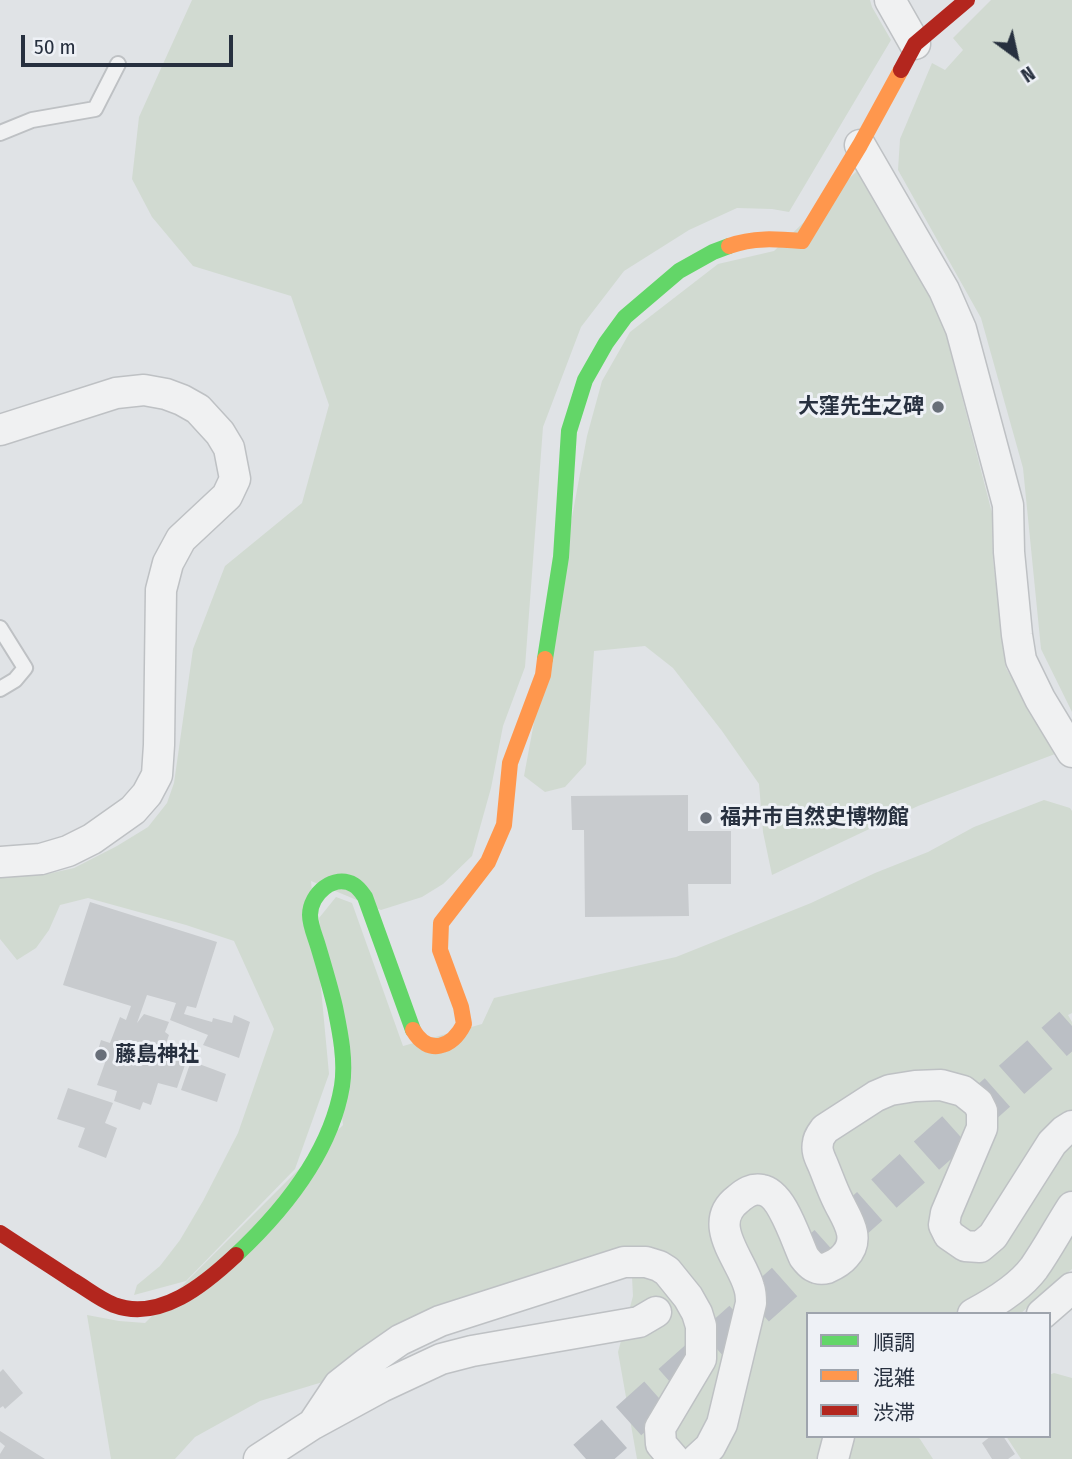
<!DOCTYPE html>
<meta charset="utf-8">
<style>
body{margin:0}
#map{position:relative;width:1072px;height:1459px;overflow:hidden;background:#e0e3e6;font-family:"Fira Sans Condensed","Noto Sans JP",sans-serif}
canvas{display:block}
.legend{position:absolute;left:806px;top:1312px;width:245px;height:126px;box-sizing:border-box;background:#eef1f6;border:2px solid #9ea4ad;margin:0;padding:9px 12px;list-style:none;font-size:21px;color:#27303f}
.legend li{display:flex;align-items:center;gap:14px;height:35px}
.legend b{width:35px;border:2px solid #9ea4ad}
.north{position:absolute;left:981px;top:21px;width:70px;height:70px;-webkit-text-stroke:5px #eef1f6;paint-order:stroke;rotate:147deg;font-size:19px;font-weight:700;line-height:28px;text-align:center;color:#27303f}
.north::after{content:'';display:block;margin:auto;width:24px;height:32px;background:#27303f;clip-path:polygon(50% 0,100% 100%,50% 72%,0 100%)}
.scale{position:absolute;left:21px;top:35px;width:212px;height:32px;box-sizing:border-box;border:4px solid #27303f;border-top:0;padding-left:9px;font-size:21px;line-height:24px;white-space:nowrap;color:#27303f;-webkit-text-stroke:5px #eef1f6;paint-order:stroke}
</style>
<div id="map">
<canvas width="1072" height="1459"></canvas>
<ul class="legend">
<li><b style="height:9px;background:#63d668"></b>順調</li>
<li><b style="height:9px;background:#ff974d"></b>混雑</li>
<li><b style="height:9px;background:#b3261e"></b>渋滞</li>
</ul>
<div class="north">N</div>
<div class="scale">50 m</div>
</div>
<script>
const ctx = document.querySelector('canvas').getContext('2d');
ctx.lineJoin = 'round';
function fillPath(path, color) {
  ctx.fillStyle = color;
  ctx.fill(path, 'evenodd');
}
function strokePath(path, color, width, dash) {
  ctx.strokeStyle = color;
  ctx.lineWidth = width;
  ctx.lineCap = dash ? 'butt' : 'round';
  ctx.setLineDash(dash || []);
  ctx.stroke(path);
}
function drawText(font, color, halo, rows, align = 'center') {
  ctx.font = font + ' "Fira Sans Condensed","Noto Sans JP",sans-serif';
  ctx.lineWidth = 6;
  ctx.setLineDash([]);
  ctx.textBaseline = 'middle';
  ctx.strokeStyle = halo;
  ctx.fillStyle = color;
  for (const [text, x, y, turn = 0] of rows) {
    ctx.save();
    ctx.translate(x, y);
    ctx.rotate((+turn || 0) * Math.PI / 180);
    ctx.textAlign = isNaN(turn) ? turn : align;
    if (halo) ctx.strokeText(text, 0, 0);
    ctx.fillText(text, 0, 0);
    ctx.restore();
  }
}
fillPath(new Path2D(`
 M192,0H870L872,7L891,40L789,212L772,209L737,208L689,230L624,271L581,327L543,427L525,667L503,726L491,788L472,856L443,884L422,897L381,910L311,881L329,1074L295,1169L186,1281L134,1295L137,1285L160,1266L180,1240L203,1201L238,1133L274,1029L234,941L186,925L88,898L60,905L49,930L36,948L17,960L0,939V875H26L47,874L74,868L117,846L148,827L167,803L174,783L193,649L225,566L302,503L329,405L291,296L193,266L152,217L132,179L139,117Z
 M991,0H1072V712L1041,649L1023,468L981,318L898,170L900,139L932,63L945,70L963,50L953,38Z
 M860,168L931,294L945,331L992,513L993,559L1006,668L1055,754L918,806L772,875L763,832L759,784L722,731L673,668L645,646L594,651L586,764L565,787L545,792L524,776L587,436L602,381L630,332L718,264L774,251Z
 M1044,800L1070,808L1072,811V1013L1068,1015L1072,1022V1269L1020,1314H808V1436H833L826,1459H637L618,1352L633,1296L632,1277L622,1258L326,1381L260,1401L195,1437L175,1459H111L87,1315L119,1321L145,1323L343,1125L319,918L336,897L352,903L403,1046L482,1024L494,998L676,957L811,903L875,873L928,852L974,827Z
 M1054,1373L1072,1378V1459H1021L1006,1436H1049V1375Z
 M850,1436H918L933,1459H841Z`), '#d1dad1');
fillPath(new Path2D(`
 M688,795V831H731V884H688L689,916L585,917L584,830H572L571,796Z
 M90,902L217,942L196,1008L187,1006L184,1014L212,1022L213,1018L232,1023L234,1015L250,1022L239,1058L203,1045L208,1035L170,1020L176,1003L147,995L137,1023L144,1014L169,1022L165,1032L169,1035L162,1055L186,1062L177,1088L158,1083L151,1105L143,1102L140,1110L114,1101L117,1091L97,1085L106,1060L96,1057L101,1040L110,1043L120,1017L126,1020L131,1006L63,985Z
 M191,1061L226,1074L217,1102L181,1090Z
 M68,1088L113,1103L105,1123L117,1128L106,1158L78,1147L85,1128L57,1119Z
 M3,1369L23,1393L5,1409L3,1406L0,1408V1372Z
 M0,1431L45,1459H0V1454L5,1446L0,1442Z
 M991,1436H1003L1015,1454L1008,1459H992L982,1443Z`), '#c8cbce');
strokePath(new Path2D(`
 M586,1459L1072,1026`), '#bbbfc5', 38, [38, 19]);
const lane = new Path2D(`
 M0,133L32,120L95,109L118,64
 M0,628L25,668L15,680L0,689`);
const street = new Path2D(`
 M890,0L915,44
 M860,145L944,290L961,329L1008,505L1009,552L1017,635L1021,660L1040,699L1072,752
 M0,430L116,393L144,390L166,394L182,400L198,409L220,433L229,448L235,479L227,496L181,539L168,563L161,590L159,745L157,775L147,794L133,810L92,839L68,851L41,859L0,862
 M973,1314C994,1303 1020,1287 1034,1268C1048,1248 1059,1227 1072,1207
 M1042,1314L1072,1288
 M313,1424L339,1385L367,1363L400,1340L440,1321L624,1262H646L659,1266L667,1271L688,1297L697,1313L701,1326V1359L660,1428L661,1444L674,1459
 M259,1459L313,1424L381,1387L441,1359L472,1351L639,1322L656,1312
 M697,1459L710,1447L722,1424L751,1303C751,1298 751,1293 749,1287C742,1260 705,1224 738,1199C745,1193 752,1188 762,1190C782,1193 796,1240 804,1257C810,1265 816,1271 827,1268C834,1265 840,1262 845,1256C862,1238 846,1218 838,1201C832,1189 828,1177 823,1165C820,1158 816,1151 818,1143C818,1138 822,1133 825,1129L876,1096L890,1090L915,1086L941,1085L963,1091L978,1103L982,1111V1128L946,1213L944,1225L949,1235L965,1246L980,1247L993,1236L1052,1143L1064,1131L1072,1126
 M833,1459L839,1436`);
strokePath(lane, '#bec1c4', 18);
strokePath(street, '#bec1c4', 33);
strokePath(lane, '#f0f1f2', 14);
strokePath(street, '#f0f1f2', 30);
strokePath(new Path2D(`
 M545,659L561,557L569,431L585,380L606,343L625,317L679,271L713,252L729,246
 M236,1255C284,1210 331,1152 342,1086C346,1060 340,1032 335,1007C330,986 324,966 318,946C315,936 310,925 310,915C310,894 334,873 354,885C359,888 362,893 365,897L413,1030`), '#63d668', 16);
strokePath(new Path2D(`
 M729,246C753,237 777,239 802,241L860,145L901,70
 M413,1030C428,1056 452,1048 464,1024L461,1007L440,950L441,923L488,862L504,825L510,763L543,675L545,659`), '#ff974d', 16);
strokePath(new Path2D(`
 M901,70L915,44L967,0
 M0,1233C24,1249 48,1264 72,1280C86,1288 99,1299 114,1305C160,1322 205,1284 236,1255`), '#b3261e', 16);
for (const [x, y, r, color] of [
 [938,407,7,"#686f79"],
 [706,818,7,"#686f79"],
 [101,1055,7,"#686f79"]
]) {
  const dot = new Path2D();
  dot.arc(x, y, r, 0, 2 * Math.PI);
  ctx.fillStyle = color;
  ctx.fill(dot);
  strokePath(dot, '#eef1f6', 2.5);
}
drawText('bold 21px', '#27303f', '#eef1f6', [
 ["大窪先生之碑",924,407,"right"],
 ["福井市自然史博物館",720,818],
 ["藤島神社",115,1055]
], 'left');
</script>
